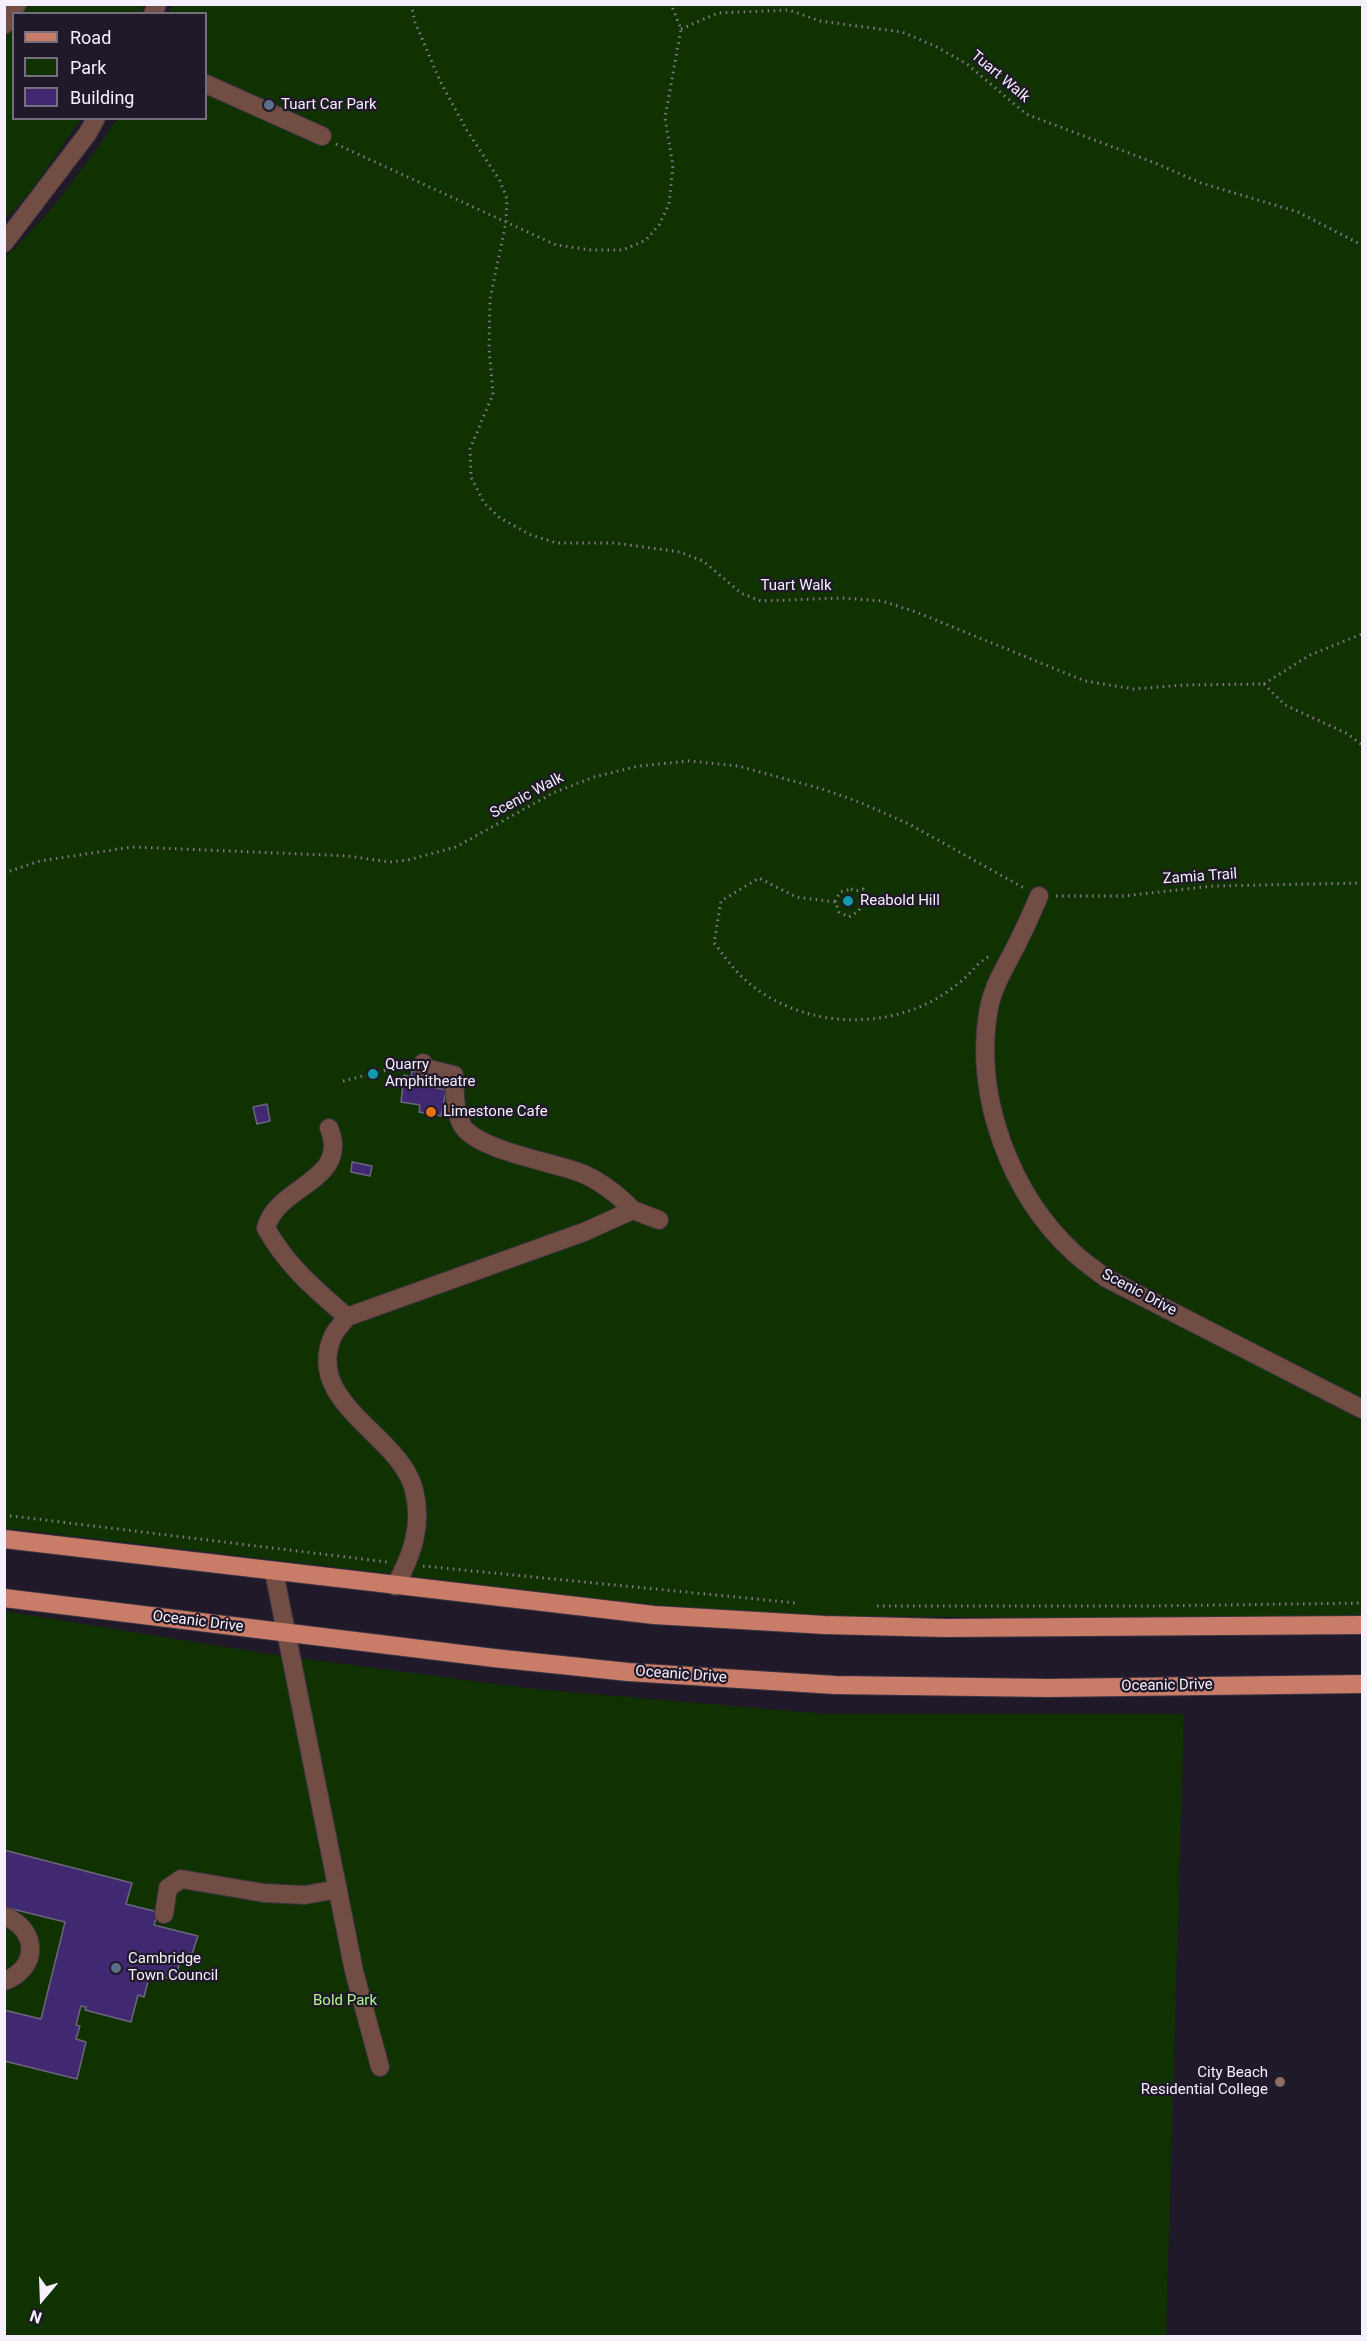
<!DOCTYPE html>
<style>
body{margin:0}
#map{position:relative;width:1367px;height:2341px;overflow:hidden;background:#201929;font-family:Roboto,sans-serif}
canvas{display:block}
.frame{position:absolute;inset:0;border:6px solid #f5f0fc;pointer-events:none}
.legend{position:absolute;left:12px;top:12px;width:195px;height:108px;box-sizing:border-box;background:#201929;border:2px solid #756f7d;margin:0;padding:8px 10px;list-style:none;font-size:18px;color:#f5f0fc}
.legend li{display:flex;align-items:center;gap:12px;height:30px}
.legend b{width:30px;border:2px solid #756f7d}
.north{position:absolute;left:12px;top:2269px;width:60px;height:60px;-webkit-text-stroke:4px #201929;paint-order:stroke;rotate:199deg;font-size:16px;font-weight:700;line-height:24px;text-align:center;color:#f5f0fc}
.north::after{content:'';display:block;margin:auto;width:21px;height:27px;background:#f5f0fc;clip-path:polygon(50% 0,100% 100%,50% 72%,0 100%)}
</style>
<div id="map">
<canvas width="1367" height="2341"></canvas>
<div class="frame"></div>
<ul class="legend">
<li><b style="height:8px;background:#c97c67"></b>Road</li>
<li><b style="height:16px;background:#103100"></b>Park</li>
<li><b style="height:16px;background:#412972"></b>Building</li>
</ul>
<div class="north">N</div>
</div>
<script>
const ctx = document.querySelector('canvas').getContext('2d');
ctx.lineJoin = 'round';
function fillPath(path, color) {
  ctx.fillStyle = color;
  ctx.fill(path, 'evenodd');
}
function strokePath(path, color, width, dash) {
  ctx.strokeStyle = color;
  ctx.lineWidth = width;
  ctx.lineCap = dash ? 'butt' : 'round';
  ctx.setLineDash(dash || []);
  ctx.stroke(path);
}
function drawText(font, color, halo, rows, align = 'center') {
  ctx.font = font + ' Roboto,sans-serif';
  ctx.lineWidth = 4.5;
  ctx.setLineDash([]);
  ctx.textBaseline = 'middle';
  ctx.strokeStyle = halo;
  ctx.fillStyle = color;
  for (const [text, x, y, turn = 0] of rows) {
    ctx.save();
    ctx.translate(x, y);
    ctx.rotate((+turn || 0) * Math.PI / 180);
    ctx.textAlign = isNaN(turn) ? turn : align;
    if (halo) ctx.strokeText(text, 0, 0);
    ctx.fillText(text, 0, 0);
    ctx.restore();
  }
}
fillPath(new Path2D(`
 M5,5H144L141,13L14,14V118L81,119L29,194L5,220Z
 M172,5H1362V1616L1145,1618L824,1616L654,1605L5,1528L4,258C49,217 83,169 117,119L206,118V14L169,13Z
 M4,1611L269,1654L534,1689L827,1714H1184L1166,2336H5Z`), '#103100');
const building = new Path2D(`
 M412,1071L430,1075L428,1086L446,1090L441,1116L419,1112L420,1105L401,1102L404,1075L411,1077Z
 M267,1104L270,1121L257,1124L253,1107Z
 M352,1162L372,1166L370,1176L351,1172Z
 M4,1850L132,1883L126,1904L158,1912L154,1925L198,1936L192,1954L190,1953L187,1963L180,1962L175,1980L150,1973L144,1997L138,1995L131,2022L85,2010L86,2007L81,2006L76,2025L80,2026L76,2039L86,2042L77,2079L4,2061V2010L41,2019L65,1922L4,1907Z`);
fillPath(building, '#412972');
strokePath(building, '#6a667b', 1.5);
const minor = new Path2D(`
 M153,14L157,4
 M4,25L17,4
 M206,84L322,136
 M4,243L88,133L96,118
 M1039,896C1032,913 1024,930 1016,946C1006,966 993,986 989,1008C973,1095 1010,1194 1074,1253C1084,1262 1095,1270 1106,1278L1362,1409
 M423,1063L425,1068L454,1075C455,1091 454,1111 462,1125C476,1150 553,1162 581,1173C601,1181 618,1195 633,1210
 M329,1128C351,1181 277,1185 266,1228C286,1265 316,1290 347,1317
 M274,1572L354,1971L380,2067
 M395,1586C412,1556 423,1525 414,1490C401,1435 303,1403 333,1336C336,1329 343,1323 347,1317L584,1232L633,1210L659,1220
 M164,1914L168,1888L181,1879L264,1893L305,1895L338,1889
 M4,1916C39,1929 39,1969 4,1981`);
const major = new Path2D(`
 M4,1539L654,1615L825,1625L945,1628L1362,1625
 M4,1598L494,1658L628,1672L835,1685L1048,1688L1362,1684`);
strokePath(minor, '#3a3342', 20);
strokePath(major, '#3a3342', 20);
strokePath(new Path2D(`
 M411,4L415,22L440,81L466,129L500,181L507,199L506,222L490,299L489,348L493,394L470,449L471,477L484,503L500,518L531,535L557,543H614L680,552L703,561L741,593L761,601L842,598L882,601L916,612L1085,681L1134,689L1184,685L1264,684
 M681,29L718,13L789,10L820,21L902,32L935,46L967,64L1026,114L1155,163L1201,183L1298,212L1362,245
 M336,144L556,245L591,250H623L646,240L659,225L669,204L673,166L665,118L681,29L671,4
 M1264,684L1285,705L1348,734L1362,745
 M1264,684L1310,655L1362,634
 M4,873L40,861L132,847L348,856L390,862L408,860L456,847L553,793L594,777L639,766L689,761L738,766L822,789L859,802L909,824L1024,888
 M851,889L856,891L863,889L867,894L862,901L859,911L849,917L839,912L835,902L840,892Z
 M1056,896H1123L1213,886L1362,883
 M835,902L796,897L759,878L721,901L714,943C723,954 731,966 740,975C788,1022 864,1032 924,1005C936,1000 949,991 959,983C971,974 977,962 990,956
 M343,1081L407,1065
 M4,1515L387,1562
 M423,1566L796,1603
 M877,1606H1146L1362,1603`), '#807a88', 3, [1.5, 4.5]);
strokePath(minor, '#724d43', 18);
strokePath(major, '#c97c67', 18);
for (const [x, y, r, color] of [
 [269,105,6,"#5c6f8a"],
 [848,901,6,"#0f9aa8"],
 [373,1074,6,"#0f9aa8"],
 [431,1112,6,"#e8710a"],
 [116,1968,6,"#5c6f8a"],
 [1280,2082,6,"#8d6e63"]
]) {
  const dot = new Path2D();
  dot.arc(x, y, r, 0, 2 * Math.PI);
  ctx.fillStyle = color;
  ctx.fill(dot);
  strokePath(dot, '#201929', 2);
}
drawText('15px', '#f5f0fc', '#201929', [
 ["Tuart Walk",1000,77,40],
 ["Tuart Walk",796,586],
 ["Scenic Walk",527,796,-28],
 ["Zamia Trail",1200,877,-4],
 ["Scenic Drive",1139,1293,28],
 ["Oceanic Drive",198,1622,7],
 ["Oceanic Drive",681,1675,4],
 ["Oceanic Drive",1167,1686,-1]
]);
drawText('15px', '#f5f0fc', '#201929', [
 ["Tuart Car Park",281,105],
 ["Reabold Hill",860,901],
 ["Quarry",385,1065],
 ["Amphitheatre",385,1082],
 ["Limestone Cafe",443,1112],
 ["Cambridge",128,1959],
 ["Town Council",128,1976],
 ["City Beach",1268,2073,"right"],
 ["Residential College",1268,2090,"right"]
], 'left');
drawText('15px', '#b1f790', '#201929', [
 ["Bold Park",345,2001]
]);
</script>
